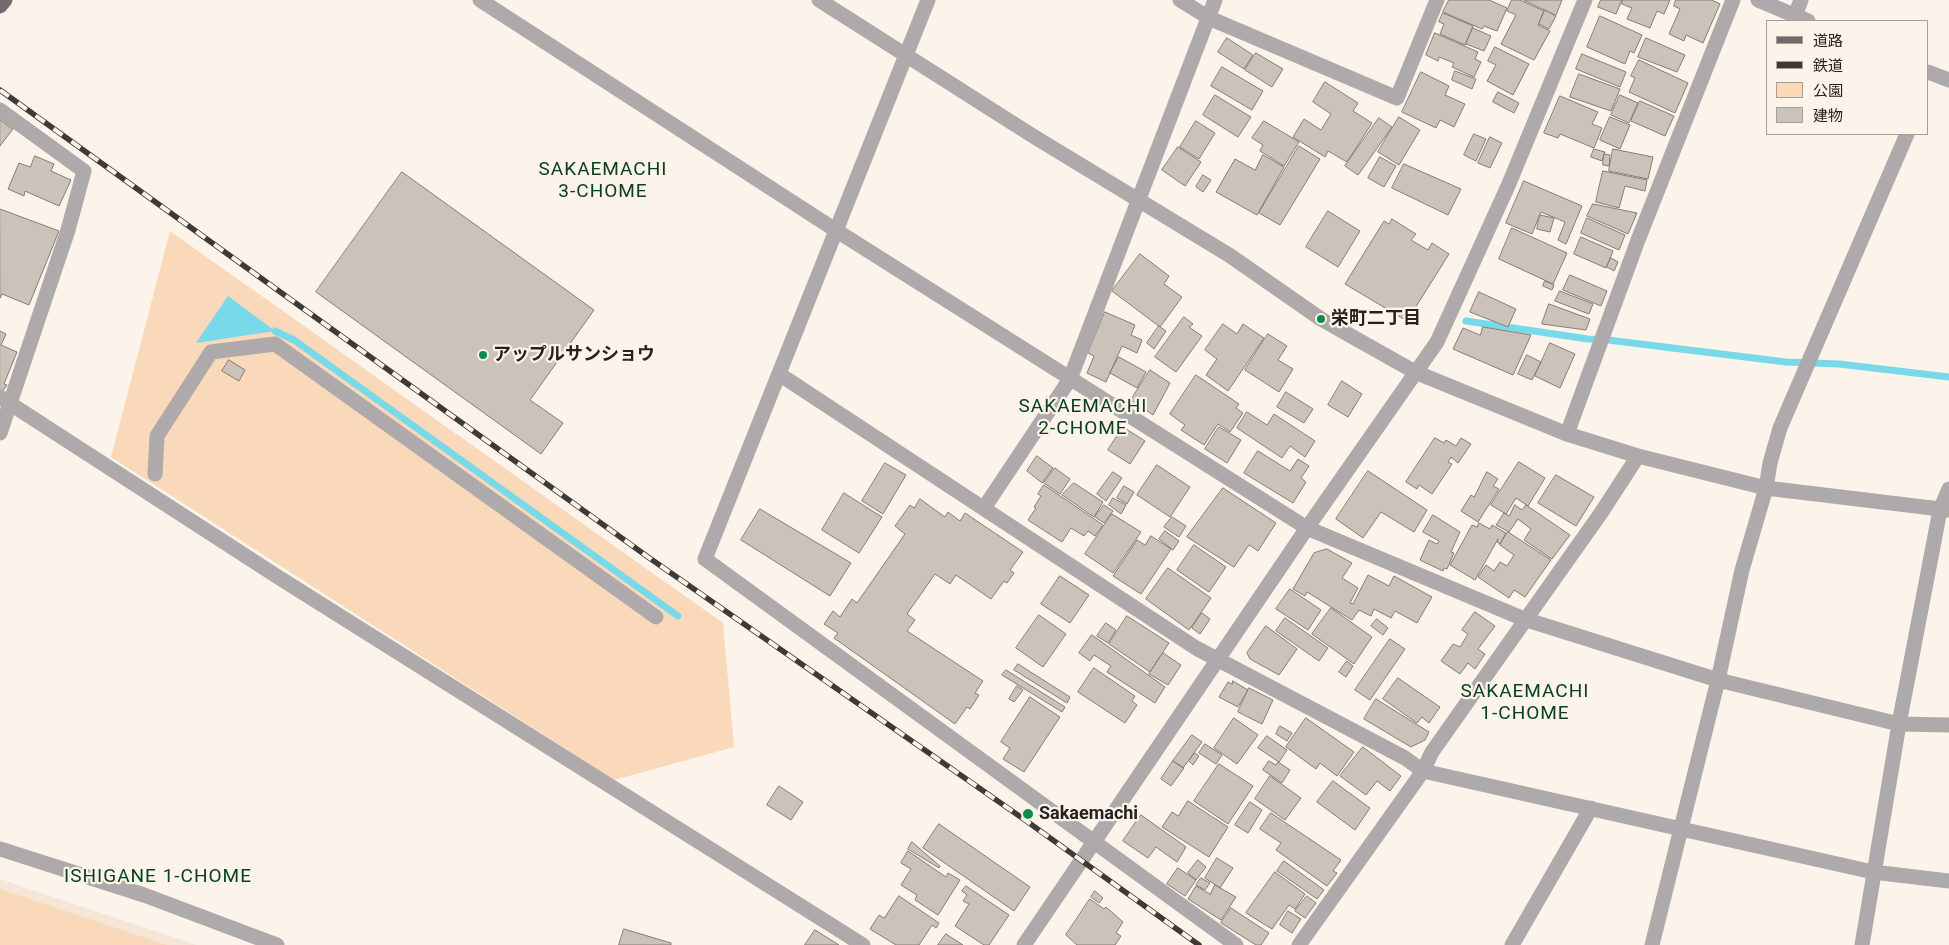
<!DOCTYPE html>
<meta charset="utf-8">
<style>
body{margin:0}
#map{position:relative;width:1949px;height:945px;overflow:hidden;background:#fcf3ea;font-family:Roboto,"Noto Sans JP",sans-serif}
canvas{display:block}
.legend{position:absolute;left:1766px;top:20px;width:162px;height:115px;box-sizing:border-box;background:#fcf3ea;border:1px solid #a69f99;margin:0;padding:6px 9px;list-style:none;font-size:15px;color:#26221f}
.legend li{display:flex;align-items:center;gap:10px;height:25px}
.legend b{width:25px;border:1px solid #a69f99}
</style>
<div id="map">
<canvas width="1949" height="945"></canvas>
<ul class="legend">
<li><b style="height:6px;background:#746a6c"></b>道路</li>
<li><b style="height:6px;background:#3e3a36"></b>鉄道</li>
<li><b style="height:14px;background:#fad8ba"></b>公園</li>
<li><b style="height:14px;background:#cbc2ba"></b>建物</li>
</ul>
</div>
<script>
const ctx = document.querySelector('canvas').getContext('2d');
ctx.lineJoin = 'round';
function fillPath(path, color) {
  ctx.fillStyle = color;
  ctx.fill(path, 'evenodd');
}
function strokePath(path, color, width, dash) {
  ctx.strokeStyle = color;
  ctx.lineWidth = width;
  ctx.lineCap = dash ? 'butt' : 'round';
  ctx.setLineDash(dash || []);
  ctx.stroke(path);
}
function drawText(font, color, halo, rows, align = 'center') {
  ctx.font = font + ' Roboto,"Noto Sans JP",sans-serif';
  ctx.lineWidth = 4.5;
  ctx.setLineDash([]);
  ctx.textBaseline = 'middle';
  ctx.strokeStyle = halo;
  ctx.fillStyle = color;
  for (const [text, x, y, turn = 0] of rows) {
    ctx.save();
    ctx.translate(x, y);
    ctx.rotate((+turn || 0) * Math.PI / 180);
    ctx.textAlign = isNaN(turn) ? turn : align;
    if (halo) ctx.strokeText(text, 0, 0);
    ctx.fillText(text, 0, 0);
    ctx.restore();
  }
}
fillPath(new Path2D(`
 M0,879L197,945H0Z`), '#f5e6d8');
fillPath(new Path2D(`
 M170,231L723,623L734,747L614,780L111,457Z
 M0,889L167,945H0Z`), '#fad8ba');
fillPath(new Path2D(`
 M228,296L275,331L196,343Z`), '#78d9e8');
strokePath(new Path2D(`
 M1466,321L1588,339L1608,340L1786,362L1839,364L1949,377
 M275,331L294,340L678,616`), '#78d9e8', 7);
const building = new Path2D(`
 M1449,0H1489L1507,8L1497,31L1484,26L1482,29L1443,12Z
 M1512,0H1520L1544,11L1538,25L1550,31L1534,60L1501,44L1516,15L1507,11Z
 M1524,0H1562L1556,15Z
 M1601,0H1622L1616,14L1598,7Z
 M1623,0H1670L1664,14L1657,11L1650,28L1627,19L1632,8L1622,4Z
 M1676,0H1712L1720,4L1703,43L1686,35L1684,41L1669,34L1680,9L1674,6Z
 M1545,10L1556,16L1549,29L1539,24Z
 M1443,13L1473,26L1465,45L1440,34L1444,24L1439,22Z
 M1600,16L1642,35L1634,53L1630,51L1625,64L1587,47Z
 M1473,28L1491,36L1484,51L1466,44Z
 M1435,33L1478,52L1475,59L1481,62L1474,77L1452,67L1454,63L1439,57L1438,61L1426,55Z
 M1227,38L1253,55L1244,69L1218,52Z
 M1646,38L1685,55L1677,72L1638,57Z
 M1495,47L1529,64L1513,95L1487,81L1496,65L1488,61Z
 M1256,53L1283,69L1272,87L1245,70Z
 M1582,54L1626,72L1620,87L1576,69Z
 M1639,60L1688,83L1675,113L1629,92L1635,78L1631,76Z
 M1222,67L1263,91L1252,110L1211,86Z
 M1455,71L1476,79L1472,89L1452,80Z
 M1421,72L1449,86L1445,95L1465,104L1454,127L1440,120L1436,128L1402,112Z
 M1579,74L1620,89L1611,111L1570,97Z
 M1325,82L1358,103L1353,111L1372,123L1347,162L1328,151L1325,157L1293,137L1304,119L1321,130L1331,114L1313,102Z
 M1498,92L1519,103L1514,113L1493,102Z
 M1215,95L1251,117L1238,137L1203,115Z
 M1620,95L1638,103L1629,123L1611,115Z
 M1560,96L1598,112L1592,124L1602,128L1594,148L1560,134L1558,138L1544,133Z
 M1640,101L1674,116L1665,136L1631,121Z
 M1399,117L1420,130L1399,165L1378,152Z
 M1610,117L1630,125L1620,149L1600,140Z
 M1379,118L1392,127L1358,175L1345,166Z
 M0,120L13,129L0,146Z
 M1196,121L1215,133L1199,159L1180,147Z
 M1264,121L1299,142L1284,166L1260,151L1263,145L1252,138Z
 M1474,134L1486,139L1476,161L1464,155Z
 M1490,137L1502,143L1490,168L1478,163Z
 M1299,146L1320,159L1280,225L1259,213Z
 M1178,147L1201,162L1185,186L1162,170Z
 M1594,149L1605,152L1602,161L1591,157Z
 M1613,149L1653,157L1648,179L1609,171Z
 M1604,154L1610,155L1609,166L1603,165Z
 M1263,155L1284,167L1257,215L1216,192L1235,159L1255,170Z
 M35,156L54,164L51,171L71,180L59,206L25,191L24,196L8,189L19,163L30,167Z
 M1380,157L1396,166L1384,187L1368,178Z
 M1404,164L1461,189L1448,215L1392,188Z
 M1603,171L1647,180L1645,191L1625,186L1619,208L1596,202Z
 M402,172L594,310L530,400L563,423L541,454L316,292Z
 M1203,175L1211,180L1203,192L1196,187Z
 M1524,181L1582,206L1566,244L1558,240L1565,222L1541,212L1532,234L1506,223Z
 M1593,204L1637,213L1628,234L1587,216Z
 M0,209L59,231L29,305L2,294L0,298Z
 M1328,211L1360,231L1338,267L1306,247Z
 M1540,215L1554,218L1550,232L1537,229Z
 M1587,218L1625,235L1619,250L1581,233Z
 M1392,219L1416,234L1411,240L1428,250L1432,243L1449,254L1407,321L1345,284L1384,221L1389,224Z
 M1512,228L1567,253L1553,284L1499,259Z
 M1581,237L1613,251L1606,268L1574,254Z
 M1140,254L1169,276L1164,284L1182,297L1160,327L1112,291Z
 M1611,258L1618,262L1614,271L1607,267Z
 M1570,275L1607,291L1601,306L1563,290Z
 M1545,281L1554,285L1552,290L1543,286Z
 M1560,291L1593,304L1589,314L1555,301Z
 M1479,292L1516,309L1508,327L1470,312Z
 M1549,304L1590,319L1586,330L1542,324Z
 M1105,312L1135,325L1131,335L1142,340L1137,353L1122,346L1106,382L1087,373L1094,356L1088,353Z
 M1184,317L1193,324L1189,327L1202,336L1176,372L1155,357Z
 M1223,324L1237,334L1243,324L1264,338L1228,391L1206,375L1217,359L1205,350Z
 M1159,326L1166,331L1154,349L1147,343Z
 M1483,327L1531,335L1513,375L1453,349L1463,328L1480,335Z
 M0,331L6,334L1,345L17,352L4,384L7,385L2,392L0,391Z
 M1268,334L1287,346L1278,360L1293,369L1279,392L1245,370Z
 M1550,343L1575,354L1560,388L1535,376Z
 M1527,355L1541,362L1532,380L1518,374Z
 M1119,357L1146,372L1137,388L1110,373Z
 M229,360L245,370L239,381L222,371Z
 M1150,370L1170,383L1153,415L1131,400Z
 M1196,375L1239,404L1236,408L1243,413L1230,432L1218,424L1204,445L1181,430L1185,425L1170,414Z
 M1342,381L1362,394L1348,417L1328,405Z
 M1286,392L1313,409L1304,423L1277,407Z
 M1247,412L1267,425L1274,414L1315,441L1305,457L1290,446L1282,458L1237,428Z
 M1123,427L1145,441L1130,464L1108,450Z
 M1219,427L1241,440L1227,463L1205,449Z
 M1435,438L1444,443L1446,440L1456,446L1461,438L1471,444L1458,463L1451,457L1448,462L1452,464L1432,494L1419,485L1417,489L1406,482Z
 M1258,451L1290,471L1298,459L1309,466L1301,478L1306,482L1293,503L1244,473Z
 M1037,456L1053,468L1042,483L1027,471Z
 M1519,462L1545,478L1528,506L1516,498L1506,514L1491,505Z
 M885,463L906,475L883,514L862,501Z
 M1157,465L1190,487L1170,517L1137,495Z
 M1055,468L1070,479L1060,494L1044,483Z
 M1368,471L1427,510L1414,532L1381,512L1363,538L1336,519Z
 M1113,472L1122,478L1106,501L1097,494Z
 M1487,472L1498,479L1493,486L1499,489L1478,522L1461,511L1471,495L1474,497Z
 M1556,475L1594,497L1576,526L1538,503Z
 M1074,483L1103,502L1094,517L1062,495Z
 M1044,485L1103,525L1095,536L1088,531L1084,536L1071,528L1062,542L1028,520L1036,508L1034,507L1041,496L1038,494Z
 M1124,486L1134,492L1127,504L1117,498Z
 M1223,488L1276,523L1258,551L1249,545L1234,567L1187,537Z
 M844,493L882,517L859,553L822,530Z
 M1113,498L1126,505L1121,514L1109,505Z
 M920,499L945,517L948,512L960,521L965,513L1023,552L1010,570L1014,573L1007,583L1004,581L991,599L956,575L950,584L935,574L907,614L915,620L907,631L983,681L975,693L979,695L970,709L967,707L955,724L834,638L838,633L824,624L833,611L840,617L852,599L857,603L905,534L895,526L910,505L914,508Z
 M1104,505L1113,511L1104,523L1095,517Z
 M1515,505L1522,510L1526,505L1570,535L1552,559L1524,540L1531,529L1518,519L1509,532L1496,525L1504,513L1509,516Z
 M760,509L851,563L830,596L741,540Z
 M1112,514L1141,532L1113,573L1085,554Z
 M1433,515L1460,532L1451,552L1454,553L1447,569L1444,568L1443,571L1420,560L1429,540L1437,544L1439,541L1423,532Z
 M1172,517L1186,526L1179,537L1164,527Z
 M1479,523L1490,529L1492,525L1506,533L1500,544L1497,542L1498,539L1475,580L1450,565L1472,525L1477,527Z
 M1165,531L1179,541L1173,550L1159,539Z
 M1508,532L1551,560L1525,597L1514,590L1509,598L1478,577L1486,565L1494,571L1500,562L1507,566L1514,555L1500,545Z
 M1151,536L1171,549L1141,594L1113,576L1137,540L1145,545Z
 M1194,545L1226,567L1209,592L1177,570Z
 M1327,549L1352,563L1342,578L1358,588L1350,603L1353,604L1368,575L1389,586L1394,576L1432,597L1417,623L1395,611L1391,618L1374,609L1371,616L1359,610L1352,620L1307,592L1305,596L1293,589L1314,553Z
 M1168,568L1211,598L1189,630L1146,599Z
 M1060,576L1089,595L1070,623L1041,604Z
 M1290,589L1321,610L1308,630L1276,609Z
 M1331,608L1372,637L1354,664L1312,634Z
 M1475,612L1495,626L1478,649L1485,654L1475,669L1468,663L1460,674L1441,661L1453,644L1460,647L1468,634L1462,630Z
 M1202,613L1210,619L1200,634L1192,628Z
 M1039,615L1066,634L1043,667L1016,648Z
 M1127,616L1169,643L1150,672L1109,644Z
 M1285,618L1328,648L1319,661L1276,631Z
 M1377,619L1388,628L1383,635L1371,626Z
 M1106,623L1116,630L1108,643L1097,636Z
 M1266,626L1297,649L1279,675L1250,659L1247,653Z
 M1092,635L1165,687L1155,703L1107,672L1111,666L1094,655L1090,661L1079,653Z
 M1390,639L1405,649L1370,700L1355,690Z
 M1163,653L1181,665L1168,685L1149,674Z
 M1347,661L1353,666L1346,677L1339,672Z
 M1018,664L1070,697L1067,703L1014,670Z
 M1094,668L1135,696L1132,701L1137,705L1125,723L1078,692Z
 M1006,670L1065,707L1062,712L1002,675Z
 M1398,678L1440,707L1429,723L1422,717L1417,723L1383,699Z
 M1233,681L1248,690L1238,707L1219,697L1228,682L1232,684Z
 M1017,686L1023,690L1014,702L1009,699Z
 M1249,688L1273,700L1262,724L1238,712Z
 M1030,697L1060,717L1024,772L1003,759L1010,748L1001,742Z
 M1376,699L1429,732L1425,740L1411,747L1364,719Z
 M1234,718L1258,735L1237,764L1214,748Z
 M1306,718L1354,752L1337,776L1320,763L1316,769L1286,747Z
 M1280,726L1292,733L1287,741L1276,734Z
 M1192,735L1202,742L1183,768L1173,761Z
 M1267,736L1287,750L1279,762L1258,748Z
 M1205,744L1222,755L1216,764L1199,753Z
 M1363,747L1401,776L1390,791L1377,781L1366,795L1340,776Z
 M1195,753L1199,756L1193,765L1189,761Z
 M1173,761L1184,768L1171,786L1161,779Z
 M1269,761L1276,765L1278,762L1290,770L1282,783L1263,770Z
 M1219,764L1253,786L1228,824L1194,801Z
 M1270,776L1301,798L1285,820L1255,799Z
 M1333,781L1370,808L1355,830L1317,802Z
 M779,786L803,802L791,820L767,805Z
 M1188,801L1228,827L1209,857L1162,827L1172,812L1178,816Z
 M1250,802L1262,810L1248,833L1235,825Z
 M1271,813L1341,860L1333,871L1337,873L1327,886L1276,850L1281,843L1260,829Z
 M1141,815L1186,847L1177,862L1156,847L1148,858L1123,841Z
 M939,824L1030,887L1014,911L923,848Z
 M912,842L940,866L939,868L908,849Z
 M908,851L946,877L948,873L960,880L938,915L915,900L917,895L901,885L911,869L901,863Z
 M1217,858L1233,868L1220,888L1205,878Z
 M1198,860L1206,867L1196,880L1188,873Z
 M1284,861L1324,890L1317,899L1277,871Z
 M1178,868L1196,880L1185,896L1167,884Z
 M1275,872L1305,894L1295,909L1289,905L1272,929L1246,913Z
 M1201,878L1210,883L1205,890L1196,885Z
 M1215,885L1236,897L1221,920L1188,899L1196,886L1210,894Z
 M966,886L1009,915L989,945H984L955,926L969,904L963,901L967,895L962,891Z
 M1095,891L1103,898L1099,903L1091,897Z
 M899,896L939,923L936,928L932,925L919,945H896L870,929L879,915L884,918Z
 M1307,896L1316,903L1305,918L1295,911Z
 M1090,899L1104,909L1106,907L1123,922L1116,933L1121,936L1115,945H1077L1066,935Z
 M1231,908L1269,933L1261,945H1256L1221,923Z
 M1288,911L1301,919L1292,933L1280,925Z
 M624,929L671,943V945H619Z
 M815,930L839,945H805Z
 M946,934L963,945H938Z`);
fillPath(building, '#cbc2ba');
strokePath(building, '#857d75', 1);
strokePath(new Path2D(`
 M480,0L837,231L1307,528L1524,619L1718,680L1899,724L1949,725
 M819,0L1033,136L1229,255L1321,319L1415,372L1567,434L1638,456L1766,488L1949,510
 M928,0L705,559L1236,945
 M1180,0L1209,18L1397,98L1437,0
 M1758,0L1808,21
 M1795,16L1801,0
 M1928,72L1949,80
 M0,110L84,171L68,230L0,433
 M779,374L1196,648L1405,758L1423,771L1873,872L1949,881
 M0,397L278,577L863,945
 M1567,434L1638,240L1733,0
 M155,474L157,436L211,352L275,344L656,617
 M984,508L1070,379L1215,0
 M0,849L144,895L277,945
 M1024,945L1307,528L1437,342L1508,186L1585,0
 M1299,945L1423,771L1432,752L1601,513L1638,456
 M1512,945L1591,808
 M1652,945L1718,680L1742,570L1766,488L1770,463L1780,428L1907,134
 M1862,945L1899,724L1940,510L1949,489`), '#aea9aa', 15);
strokePath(new Path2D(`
 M0,6L5,0`), '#746a6c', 15);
const rail = new Path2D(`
 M0,90L648,557L1025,820L1199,945`);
strokePath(rail, '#3e3a36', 5.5);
strokePath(rail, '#fcf3ea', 4, [11]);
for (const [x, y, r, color] of [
 [1321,319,5,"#0d8c47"],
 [483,355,5,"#0d8c47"],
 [1028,814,6,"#0d8c47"]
]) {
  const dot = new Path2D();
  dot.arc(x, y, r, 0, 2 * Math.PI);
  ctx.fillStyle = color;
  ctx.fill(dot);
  strokePath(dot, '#fcf3ea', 2);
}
drawText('bold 18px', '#26221f', '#fcf3ea', [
 ["栄町二丁目",1331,319],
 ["アップルサンショウ",493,355],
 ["Sakaemachi",1039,814]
], 'left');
ctx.letterSpacing = '1px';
drawText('19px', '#0a4120', '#fcf3ea', [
 ["SAKAEMACHI",603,170],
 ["3-CHOME",603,192],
 ["SAKAEMACHI",1083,407],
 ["2-CHOME",1083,429],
 ["SAKAEMACHI",1525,692],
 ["1-CHOME",1525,714],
 ["ISHIGANE 1-CHOME",158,877]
]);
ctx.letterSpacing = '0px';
</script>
